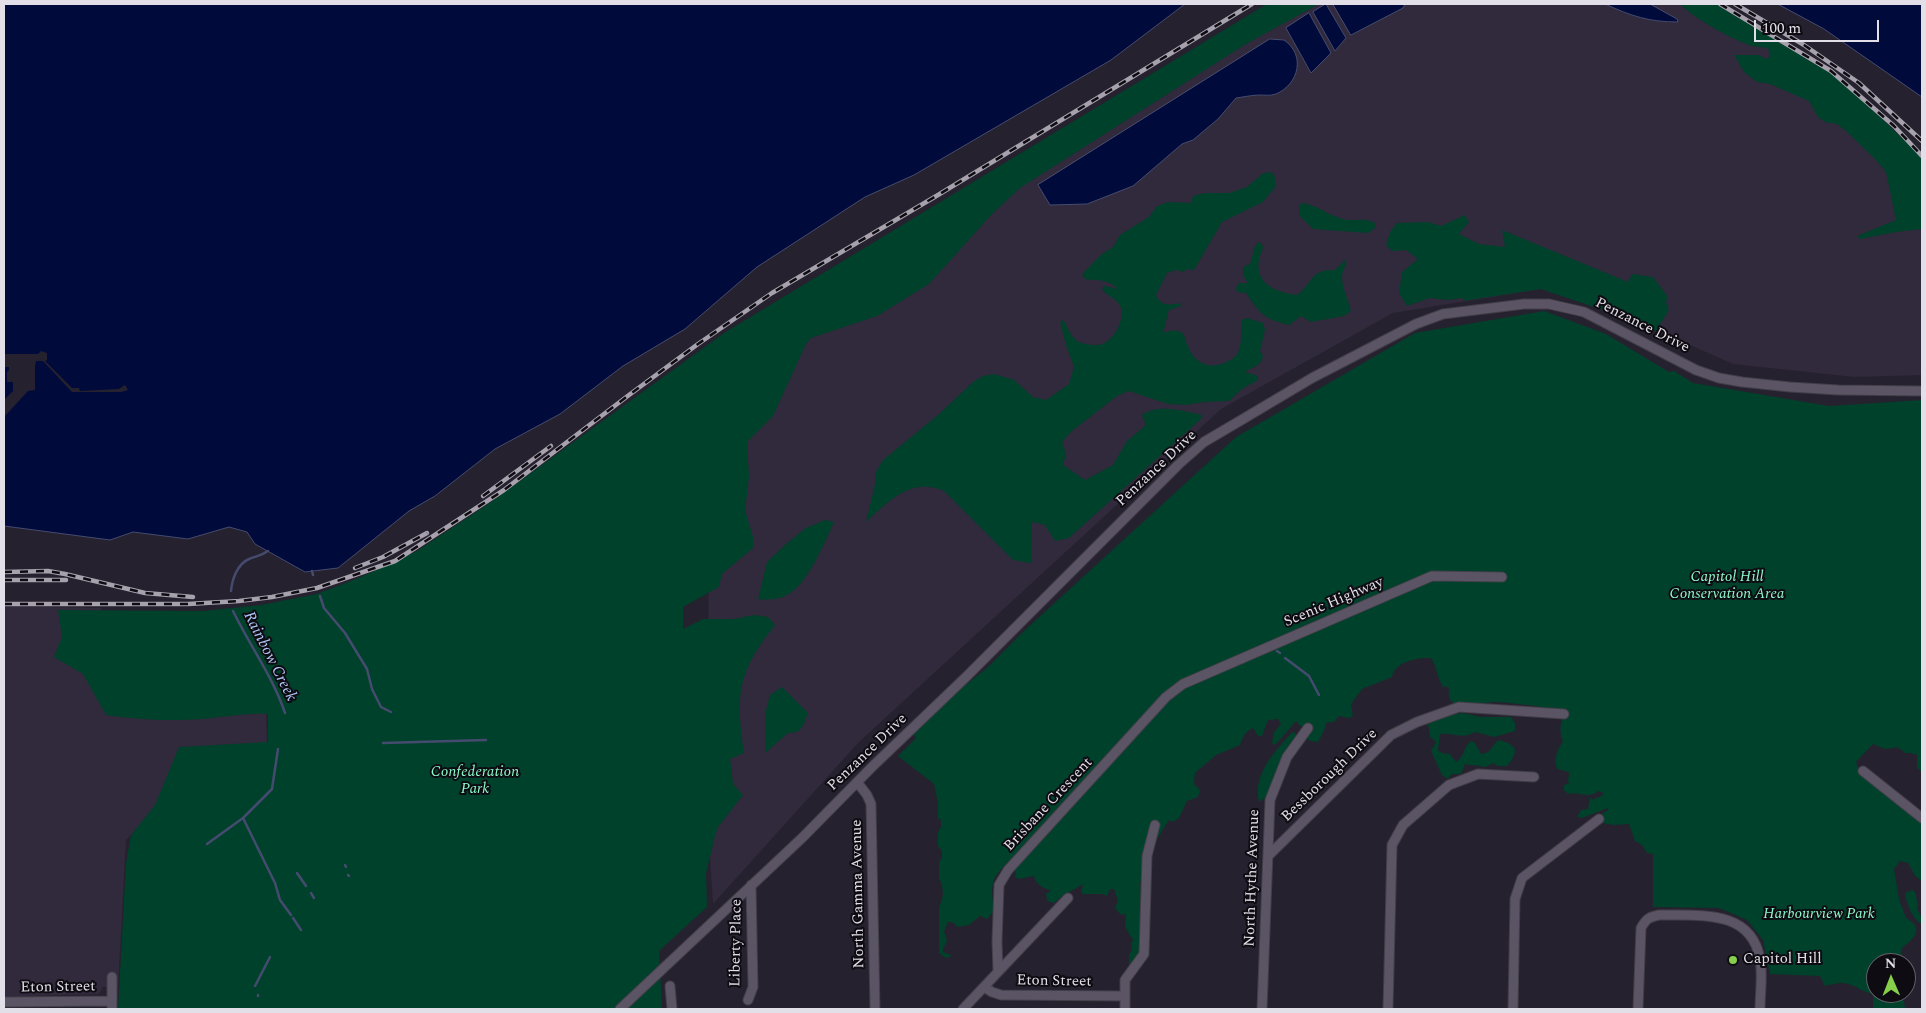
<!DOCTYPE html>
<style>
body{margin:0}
#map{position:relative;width:1926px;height:1013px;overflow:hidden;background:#26212e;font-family:Spectral,serif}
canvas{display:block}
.frame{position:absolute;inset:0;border:5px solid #e3dfe8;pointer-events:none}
.north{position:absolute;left:1866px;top:953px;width:50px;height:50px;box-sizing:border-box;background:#0e0c12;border:1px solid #636068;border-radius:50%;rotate:359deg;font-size:14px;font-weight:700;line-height:20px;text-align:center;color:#e3dfe8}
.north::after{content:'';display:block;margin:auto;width:18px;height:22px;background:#87cf4b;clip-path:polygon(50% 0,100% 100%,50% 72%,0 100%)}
.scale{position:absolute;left:1754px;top:20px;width:125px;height:22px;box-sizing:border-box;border:2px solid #e3dfe8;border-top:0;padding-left:6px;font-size:15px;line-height:18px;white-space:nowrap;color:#e3dfe8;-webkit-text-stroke:4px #0e0c12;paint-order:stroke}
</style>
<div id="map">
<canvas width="1926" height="1013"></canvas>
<div class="frame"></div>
<div class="north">N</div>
<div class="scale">100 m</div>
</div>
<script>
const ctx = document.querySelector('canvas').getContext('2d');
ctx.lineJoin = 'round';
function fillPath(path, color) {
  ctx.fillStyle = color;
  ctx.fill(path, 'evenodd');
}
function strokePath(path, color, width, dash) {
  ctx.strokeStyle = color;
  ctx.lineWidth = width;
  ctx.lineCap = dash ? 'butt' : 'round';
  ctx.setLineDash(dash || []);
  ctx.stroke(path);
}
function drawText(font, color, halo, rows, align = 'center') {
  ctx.font = font + ' Spectral,serif';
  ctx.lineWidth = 4;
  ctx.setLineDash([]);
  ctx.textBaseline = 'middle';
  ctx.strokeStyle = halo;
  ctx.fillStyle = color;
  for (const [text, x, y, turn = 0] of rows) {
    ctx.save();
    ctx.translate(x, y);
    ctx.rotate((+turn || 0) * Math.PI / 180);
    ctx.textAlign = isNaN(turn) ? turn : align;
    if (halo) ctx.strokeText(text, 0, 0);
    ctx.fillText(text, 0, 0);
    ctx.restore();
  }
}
fillPath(new Path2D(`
 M1296,4H1706L1742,24L1922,164V375L1854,377L1733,364L1631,319L1541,289L1393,313L1221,409L858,743L713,904L708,826L709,384Z
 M4,606L101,608L115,688L266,707L267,747L158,808L126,840L118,988L103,987L99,994L4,997Z`), '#31293c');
fillPath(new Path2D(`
 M1267,4H1319L1246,44L1020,188L992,214L929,284L877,316L811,338L806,344L773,416L747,442L749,477L745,510L753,537V548L722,574L719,587L683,607V629L703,619H734L754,615L768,617L775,625C737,673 736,694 744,753L730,759L733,784L743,795L718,827L715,836L706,873L707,907L659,951L662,1009H118L126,863L131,835L155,805L179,747L268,742V714C245,713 225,717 203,719C168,721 140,720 106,715L83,674L54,657L62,637L58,610L202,611L261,605L317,594L361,577L417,551L488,504L724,333Z
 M1680,4H1718L1822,66L1859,97L1922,157V229L1896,232L1860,239L1857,236L1896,220L1886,172L1875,159L1846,131L1837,124L1825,122L1818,117L1809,101L1770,84L1757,82L1744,72L1734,55H1758L1767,59L1770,56L1768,48C1763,47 1757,47 1752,46C1733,40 1693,18 1680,4Z
 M1269,172L1274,174L1276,186L1263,202L1222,222L1194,270L1186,269L1184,272L1176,270L1167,273L1156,295C1160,306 1169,305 1180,303L1181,306L1169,310L1163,333C1171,330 1177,329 1184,334C1188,355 1202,372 1224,363C1228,361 1235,358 1237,354C1243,344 1240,331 1242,320L1247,318L1263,323L1265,330L1260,351L1263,356C1261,367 1252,367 1245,372L1258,376V380L1242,389L1229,401L1204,402L1186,405L1168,404L1129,391L1117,396L1072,431L1062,442L1066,454L1063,465L1085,480L1113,465L1127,441L1146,425L1142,415C1158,403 1185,411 1202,415V418L1069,538L1055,541L1045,525L1032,522L1031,563L1013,560L944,491C911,477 889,501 866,522L875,484L876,472L883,460L938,415L973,382L983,376L994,374L1014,380L1033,397L1046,400L1069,384L1074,367L1066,345L1060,322L1063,320C1068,327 1071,338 1079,342C1087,345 1099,347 1106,342C1116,336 1124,319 1121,308C1117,297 1107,297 1102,289L1104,286L1118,289C1110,281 1098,279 1087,280L1082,276L1084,272L1102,254L1113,247L1120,235L1149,217L1157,206L1168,202L1191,203L1193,196L1205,193H1229L1247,187L1262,174Z
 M1303,203C1319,206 1328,215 1343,219C1353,222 1362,217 1374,222L1376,227L1368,233L1313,229L1299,215V205Z
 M1465,215L1469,222L1459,234L1479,244L1505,247L1502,230L1628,282L1632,274L1653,277L1668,297L1666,302L1669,310L1656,331L1629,319L1541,289L1463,301V298L1447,300L1430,298L1407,306L1399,293L1402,272L1418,259L1406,250L1392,251L1386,245L1390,232L1397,223L1428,222L1441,226Z
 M1259,242L1262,244L1263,248C1249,278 1269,292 1297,295C1314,282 1310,269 1335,270L1345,260L1346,265C1336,279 1348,296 1351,311L1344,316L1311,322L1301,316L1289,325C1264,319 1260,314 1246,293L1237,292L1236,288L1239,283H1248L1243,275V267L1250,264L1255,246Z
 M1544,311L1606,334L1669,372L1674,371L1693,383L1829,406L1922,400V772L1917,768V755L1911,753H1905C1895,744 1896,749 1885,749L1873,744L1856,762L1860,774L1877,788H1887L1922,819V881L1915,876L1908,863L1900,861L1894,869L1899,899L1906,918C1926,929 1913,939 1901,949V963H1876V993H1903L1905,1009H1873V994C1862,992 1853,983 1842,983C1836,983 1830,985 1825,986L1820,976L1770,974L1763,940L1747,920L1719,908L1653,907V854L1647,853L1642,845L1635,841L1629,824L1613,825L1603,823L1599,816L1608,810V808L1582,818L1577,817L1581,810L1588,809L1590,798L1593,799L1594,801L1595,798L1602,796L1603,793L1599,791C1586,800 1581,791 1568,794L1564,790V785L1570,783L1568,782L1569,772L1557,769C1554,759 1556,750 1563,742C1559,728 1559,723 1568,711L1566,709C1555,711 1546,712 1537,706C1523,705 1508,702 1494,702C1478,703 1445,717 1449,687H1443C1437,677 1437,668 1431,658C1418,657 1394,662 1392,677L1362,689L1351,704L1353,716L1349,718L1339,716L1334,722L1326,723L1324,731L1318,742L1310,741L1307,738L1312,729L1300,726L1296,721L1278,742L1274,745L1272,743L1274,732L1281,724L1278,719L1268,720L1262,736H1258L1253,728C1245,732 1243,737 1240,745L1216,755L1195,773L1194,784L1200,790L1198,797L1187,801L1179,818L1173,822L1169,820L1142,863L1143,873L1140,884C1141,887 1143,944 1143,951C1142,956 1136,963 1132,967L1129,965V954L1132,951L1131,943L1134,939H1132L1125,926L1126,915L1120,914L1115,908L1118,901L1114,889H1110L1107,896L1102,894H1083L1081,893L1083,884L1061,897L1054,903L1047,901L1046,894L1051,890C1043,889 1036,884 1034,876L1018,879L1015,877L1016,873L1014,869L1030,853L1025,847C1016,854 995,872 993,883C991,891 993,902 994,911L987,919L980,916L969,925L957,927L954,923L948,922L944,931L947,941L943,949V952L951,955L950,957L946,958L939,953V909L943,895L942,885L939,878V862L942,858V851L938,846V832L941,827V820L938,818V804L934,784L898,756L916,738L914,735V732L925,723L937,707L986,669L1025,630L1236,437L1415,333Z
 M825,520L834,522C825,542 806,588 785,596C776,600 768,600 758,599L767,562L787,543L806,528Z
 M782,687L808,713L803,726L797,732L788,733L765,753V714L770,695Z
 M1462,713L1481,717H1511L1515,723V731L1494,737L1475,732C1462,740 1453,732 1440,734L1438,750L1442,753L1450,754L1456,762C1465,756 1463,747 1471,741L1475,743L1481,754L1488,752L1498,740C1517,744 1520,751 1507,766H1497L1493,763L1486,767C1478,765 1472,766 1465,764L1461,774H1452L1448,779L1442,775L1431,751L1436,742L1430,737L1428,724L1431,719Z
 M1292,732L1295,733L1298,738L1270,794L1259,802C1253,773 1274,753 1292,732Z
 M1912,890L1915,892L1918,904L1917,909L1922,918L1921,923L1918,922C1911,914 1906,903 1905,893Z`), '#00412b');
const water = new Path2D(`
 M4,4H1185L1111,60L914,175L865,197L757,267L685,329L623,366L560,414L495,449L435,496L409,511L338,568L305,572L255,544L247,532L229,527L188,539L133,532L110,540L4,526Z
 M1326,4L1346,38L1335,51L1313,12Z
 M1333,4H1405L1403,8L1351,35Z
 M1605,4H1650L1677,19L1678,22C1649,22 1631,16 1605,4Z
 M1778,4H1922V97L1824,29Z
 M1309,13L1331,53L1311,73L1286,28Z
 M1270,39L1284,40C1306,55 1299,84 1276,94C1270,96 1265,95 1260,95C1252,95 1244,97 1236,98L1218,119L1193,140L1182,144L1133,186L1087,204L1050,205L1038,185Z`);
fillPath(water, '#010b3b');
strokePath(water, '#454b6f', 1);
fillPath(new Path2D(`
 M41,351L47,353V360L45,361L72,388H79L80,391L119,389L125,385L128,390L121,392H72L43,361H36L35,366V390L28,391L4,417V400L13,391V382H7V372L9,370V367H4V354H38Z`), '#26212e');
strokePath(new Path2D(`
 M312,571L313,575
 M231,591C232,580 237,564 249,559C256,556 261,556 268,551
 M320,596L324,608L345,633L367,669L372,689L381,707L391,712
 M233,611C250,646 273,677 285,713
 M1277,651L1280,653
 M1285,658L1309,676L1319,695
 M383,743L486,740
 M278,749L272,789L243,818L275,883L280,900L291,915
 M207,844L243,818
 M345,865L346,867
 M297,873L306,886
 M348,875L349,876
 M311,893L314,898
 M293,918L301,930
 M255,986L270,957
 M258,995V996`), '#454b6f', 2.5);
const minor = new Path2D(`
 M1863,771L1922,818
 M857,782L867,795L871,804L875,1009
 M1268,856L1391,735L1417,722L1459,707L1564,714
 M998,971L997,942L999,885L1008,870L1166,697L1183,684L1432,576L1502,577
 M112,977V1009
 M670,986L672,1009
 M984,987L992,992L1001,995L1125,996
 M748,1000L753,987L751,885
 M4,1002L112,1001
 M620,1009L802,838L873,766L966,677L1178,465L1204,442L1243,419L1312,378L1416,324L1443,314L1524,304H1549L1584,312L1696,370L1719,378L1742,382L1790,387L1838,390L1922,391
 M963,1009L1068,898
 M1125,1009V980L1144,954L1147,856L1155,825
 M1262,1009L1270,800L1287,757L1308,728
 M1388,1009L1392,845L1403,825L1449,785L1478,774L1534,777
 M1513,1009L1515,899L1522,878L1599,819
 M1638,1009L1641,928C1646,919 1649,917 1659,915C1698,916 1751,908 1760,959C1763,975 1760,993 1760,1009`);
strokePath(minor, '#423e48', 11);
strokePath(minor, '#5a5464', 9);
const rail = new Path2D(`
 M1720,4L1831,71L1894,126L1922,156
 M1735,4L1804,45L1859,83L1922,141
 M483,496L551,446
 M355,568L383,557L427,533
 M4,572L48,571L65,574L145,593L193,597
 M4,580H66
 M4,604H188L239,601L272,597L317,588L395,561L504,490L629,395L698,344L772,293L938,195L1252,4`);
strokePath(rail, '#a6a1ac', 4.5);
strokePath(rail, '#0e0c12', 2.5, [8]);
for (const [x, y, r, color] of [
 [1733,960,5,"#87cf4b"]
]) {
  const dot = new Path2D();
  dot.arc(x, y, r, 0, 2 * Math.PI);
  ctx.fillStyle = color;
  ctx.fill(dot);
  strokePath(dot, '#0e0c12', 2);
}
drawText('15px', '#e3dfe8', '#0e0c12', [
 ["Penzance Drive",1642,326,27],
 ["Penzance Drive",1157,469,-43],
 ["Scenic Highway",1334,603,-23],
 ["Penzance Drive",868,753,-44],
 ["Bessborough Drive",1330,776,-44],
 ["Brisbane Crescent",1049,805,-47],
 ["North Hythe Avenue",1253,878,-88],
 ["North Gamma Avenue",859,894,-91],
 ["Liberty Place",737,943,-89],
 ["Eton Street",1054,982,1],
 ["Eton Street",58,988,-1]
]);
drawText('italic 15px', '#8cf9c8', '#0e0c12', [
 ["Capitol Hill",1727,578],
 ["Conservation Area",1727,595],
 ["Confederation",475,773],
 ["Park",475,790],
 ["Harbourview Park",1819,915]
]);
drawText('15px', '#e3dfe8', '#0e0c12', [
 ["Capitol Hill",1743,960]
], 'left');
drawText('italic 16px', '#aec6f6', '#0e0c12', [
 ["Rainbow Creek",269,657,63]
]);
</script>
